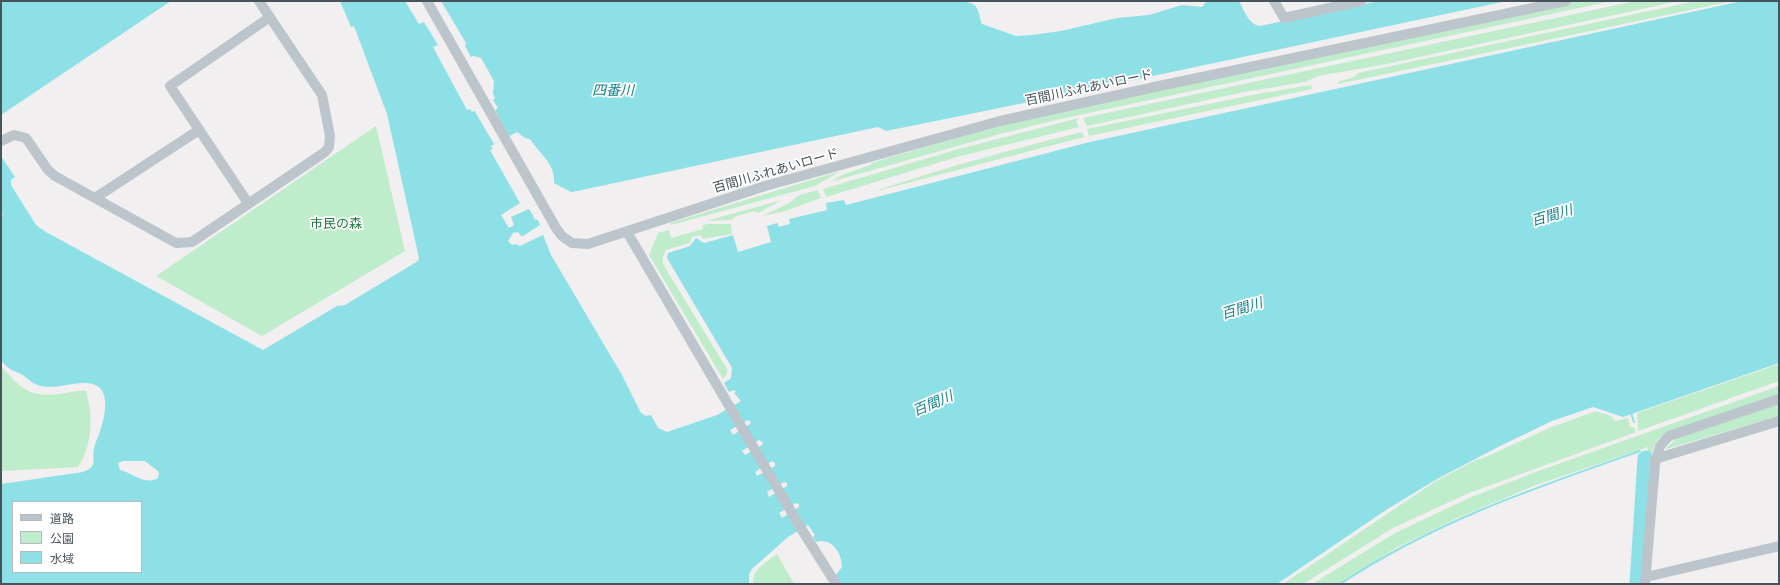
<!DOCTYPE html>
<meta charset="utf-8">
<style>
body{margin:0}
#map{position:relative;width:1780px;height:585px;overflow:hidden;background:#f1efef;font-family:Rubik,"Noto Sans JP",sans-serif}
canvas{display:block}
.frame{position:absolute;inset:0;border:2px solid #48545b;pointer-events:none}
.legend{position:absolute;left:12px;top:501px;width:130px;height:72px;box-sizing:border-box;background:#fff;border:1px solid #b6bbbd;margin:0;padding:5px 7px;list-style:none;font-size:12px;color:#48545b}
.legend li{display:flex;align-items:center;gap:8px;height:20px}
.legend b{width:20px;border:1px solid #b6bbbd}
</style>
<div id="map">
<canvas width="1780" height="585"></canvas>
<div class="frame"></div>
<ul class="legend">
<li><b style="height:5px;background:#bbc5cb"></b>道路</li>
<li><b style="height:11px;background:#bfedcb"></b>公園</li>
<li><b style="height:11px;background:#8ee0e7"></b>水域</li>
</ul>
</div>
<script>
const ctx = document.querySelector('canvas').getContext('2d');
ctx.lineJoin = 'round';
function fillPath(path, color) {
  ctx.fillStyle = color;
  ctx.fill(path, 'evenodd');
}
function strokePath(path, color, width, dash) {
  ctx.strokeStyle = color;
  ctx.lineWidth = width;
  ctx.lineCap = dash ? 'butt' : 'round';
  ctx.setLineDash(dash || []);
  ctx.stroke(path);
}
function drawText(font, color, halo, rows, align = 'center') {
  ctx.font = font + ' Rubik,"Noto Sans JP",sans-serif';
  ctx.lineWidth = 3.5;
  ctx.setLineDash([]);
  ctx.textBaseline = 'middle';
  ctx.strokeStyle = halo;
  ctx.fillStyle = color;
  for (const [text, x, y, turn = 0] of rows) {
    ctx.save();
    ctx.translate(x, y);
    ctx.rotate((+turn || 0) * Math.PI / 180);
    ctx.textAlign = isNaN(turn) ? turn : align;
    if (halo) ctx.strokeText(text, 0, 0);
    ctx.fillText(text, 0, 0);
    ctx.restore();
  }
}
fillPath(new Path2D(`
 M1578,1H1612L1056,120L1000,134L830,182L844,174L871,165V163L1031,116Z
 M1636,1H1679L1387,64L1318,76L1305,82L1244,92L1087,126L1083,118Z
 M1696,1H1733L1338,84V82L1354,77L1358,73Z
 M1311,85L1312,89L1089,136L1087,129L1252,95Z
 M1079,118L1076,121L1079,127L957,157L826,197L823,189L955,150Z
 M376,126L405,251L262,336L156,276Z
 M1082,132L1084,137L873,192C942,168 1012,149 1082,132Z
 M841,171L815,186L671,225L670,223Z
 M818,190L821,198L785,211L763,216L791,202L799,195Z
 M782,200L758,213L754,211L737,216L731,220L706,221Z
 M707,224H731L732,234L703,239L701,235L692,237L690,243L666,250L663,257V264L727,369V374L723,379L649,255L658,233L669,230L671,238L703,229L702,226Z
 M1779,364V381L1638,431L1637,414L1640,412Z
 M1,366C22,390 31,399 65,393C73,392 78,390 86,391C93,416 93,445 78,467L1,471Z
 M1779,386V394L1673,430C1661,436 1654,440 1652,454L1648,455V447L1536,485L1455,519L1396,548L1340,584H1312L1395,533L1469,498L1541,470Z
 M1779,402V416L1667,449L1666,448L1677,438Z
 M1596,411L1611,416L1615,421L1628,418L1630,427H1634L1636,432L1469,493L1393,528L1303,584H1283L1436,481L1476,460L1486,457L1549,428Z
 M777,554L794,584H754C749,571 768,561 777,554Z`), '#bfedcb');
fillPath(new Path2D(`
 M1,1H171L1,115Z
 M340,1H405L419,24L424,22L438,45L433,47L467,110L470,109L472,112L495,99L493,93L494,81L481,58L473,56L471,57L465,46L466,43L441,1H960C980,4 976,6 982,24L1016,36L1032,35L1061,31L1117,18L1149,15L1182,5L1202,7L1207,1H1239C1244,10 1249,25 1260,26L1378,1H1507C1298,45 1095,89 886,131L878,127L577,191L571,192L554,183C556,164 538,152 530,139L525,138L517,132L491,146L493,149L490,150L520,203L501,215L509,228L514,225L511,217L529,209L533,215L534,219L538,220L540,225L523,236H521L518,232L513,233L508,241L512,245L516,244L520,246L543,235L551,255L622,375L641,413L646,416L651,415L658,428L667,432L717,415L741,401L734,393L736,392L734,390L729,392L724,383L731,378L732,368L667,258L668,253L690,246L696,238L704,243L733,235L738,252L771,242L767,226L777,223L779,227L790,224L789,219L827,210L826,203L844,200L846,205L1090,142L1742,1H1779V363L1623,417L1593,407L1552,421L1502,445L1437,479L1386,510L1277,584H840L835,576L842,567C842,553 831,537 816,542L813,537L815,535L808,525L788,537L752,569L749,574V584H1V484L83,472C100,466 90,459 95,445C102,428 119,382 84,383C70,383 56,389 41,386C33,385 28,378 21,374C12,370 6,368 1,360V218L3,215L1,213V156L15,177L11,180V185L36,225L46,232L263,350L337,306L345,305L418,261L419,258L387,114L354,26L351,27ZM748,420L751,422L750,424L733,435L730,430ZM759,440L763,442L762,445L745,455L742,451ZM123,461H145L159,472L158,478C146,486 132,473 120,470L118,463ZM772,461L775,463V466L757,476L755,472ZM784,482L787,483V486L769,497L767,492ZM13,502H141V572H13ZM796,503L799,504V507L782,518L779,513Z`), '#8ee0e7');
fillPath(new Path2D(`
 M493,100L498,108L495,110L509,136L494,144L474,110Z`), '#f1efef');
strokePath(new Path2D(`
 M1631,413L1634,422
 M1644,452L1647,457
 M1636,576L1639,575
 M1340,584C1436,521 1532,489 1640,451`), '#8ee0e7', 2);
strokePath(new Path2D(`
 M1636,584L1644,458L1646,457`), '#8ee0e7', 13);
strokePath(new Path2D(`
 M427,1L556,228L562,236L572,243L588,244L765,186L1000,121L1159,86L1566,1
 M1274,1L1284,18L1361,1
 M1,141L14,135L26,138L48,170L55,176L176,243L192,242L325,152L329,147L330,136L322,95L259,1
 M95,198L199,130
 M248,203L170,86L270,17
 M627,232L802,530L836,584
 M1655,459L1779,421
 M1646,577L1779,546
 M1645,584L1655,464L1660,446L1669,436L1779,399`), '#bbc5cb', 10);
drawText('13px', '#48545b', '#fff', [
 ["百間川ふれあいロード",1089,88,-12],
 ["百間川ふれあいロード",776,171,-16]
]);
drawText('13px', '#1c793e', '#fff', [
 ["市民の森",336,224]
]);
drawText('italic 14px', '#14828c', '#fff', [
 ["四番川",613,91],
 ["百間川",1552,216,-17],
 ["百間川",1242,309,-17],
 ["百間川",933,404,-23]
]);
</script>
